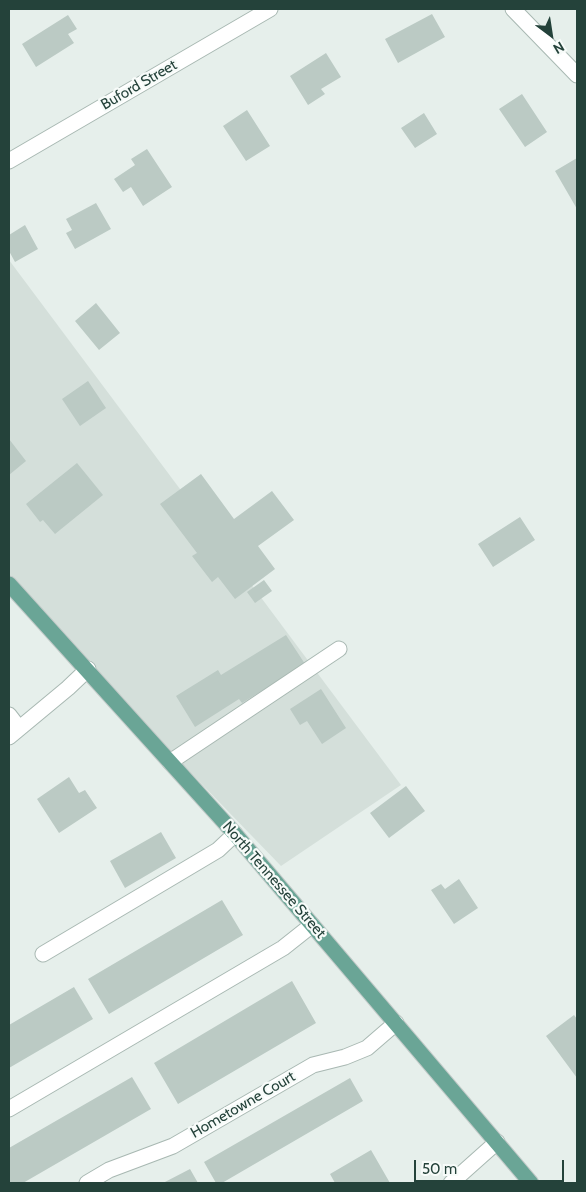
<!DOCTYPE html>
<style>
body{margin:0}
#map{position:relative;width:586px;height:1192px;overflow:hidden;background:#e6efeb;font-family:Cabin,sans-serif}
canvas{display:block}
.frame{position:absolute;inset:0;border:10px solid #24423a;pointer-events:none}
.north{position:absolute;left:526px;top:10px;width:50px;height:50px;-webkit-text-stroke:4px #f7fbf9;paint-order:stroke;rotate:149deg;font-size:14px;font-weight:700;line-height:20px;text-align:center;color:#24423a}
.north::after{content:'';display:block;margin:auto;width:18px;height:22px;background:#24423a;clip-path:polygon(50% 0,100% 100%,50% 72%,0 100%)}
.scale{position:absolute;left:414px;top:1160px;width:150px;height:22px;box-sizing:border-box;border:2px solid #24423a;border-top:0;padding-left:6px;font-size:15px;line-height:18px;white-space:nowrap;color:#24423a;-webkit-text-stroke:4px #f7fbf9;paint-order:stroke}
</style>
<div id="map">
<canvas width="586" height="1192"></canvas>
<div class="frame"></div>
<div class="north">N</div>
<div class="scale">50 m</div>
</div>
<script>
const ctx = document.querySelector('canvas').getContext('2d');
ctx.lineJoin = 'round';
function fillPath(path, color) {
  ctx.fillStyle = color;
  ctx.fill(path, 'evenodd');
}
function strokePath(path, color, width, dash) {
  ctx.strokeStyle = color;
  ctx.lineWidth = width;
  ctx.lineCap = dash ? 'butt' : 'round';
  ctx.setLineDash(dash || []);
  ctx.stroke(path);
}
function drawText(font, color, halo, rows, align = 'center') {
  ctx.font = font + ' Cabin,sans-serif';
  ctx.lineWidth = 4.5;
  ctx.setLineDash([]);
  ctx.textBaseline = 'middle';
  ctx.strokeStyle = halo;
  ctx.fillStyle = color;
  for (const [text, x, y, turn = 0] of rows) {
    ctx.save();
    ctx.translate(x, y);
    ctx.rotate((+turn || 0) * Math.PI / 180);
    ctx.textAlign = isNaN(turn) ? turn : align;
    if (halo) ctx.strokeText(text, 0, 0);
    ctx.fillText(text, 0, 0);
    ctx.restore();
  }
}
fillPath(new Path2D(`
 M9,260L401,785L281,866L9,585Z`), '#d4dfda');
fillPath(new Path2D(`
 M432,14L445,37L398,63L385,39Z
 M68,15L77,29L68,34L74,43L36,67L22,44Z
 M326,53L341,77L321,89L325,94L308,105L290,76Z
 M522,94L547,132L525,147L499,109Z
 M247,110L270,146L246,161L223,126Z
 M424,113L437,134L415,148L401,128Z
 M147,149L172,187L143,206L131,187L123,192L114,179L135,165L131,159Z
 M577,158V209L555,171Z
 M96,203L111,229L75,249L66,233L72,230L66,219Z
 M25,225L38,249L15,262L9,251V235Z
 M96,303L120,333L99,350L75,321Z
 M88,381L106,408L80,426L62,399Z
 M9,439L26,461L9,475Z
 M77,463L103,495L55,534L43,520L40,522L26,504Z
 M201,474L234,519L272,491L294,520L258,546L275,569L235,599L218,577L212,582L192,556L197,553L160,504Z
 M520,517L535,540L493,567L478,544Z
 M264,580L272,591L255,603L247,592Z
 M286,635L305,664L242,703L239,699L195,727L176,696L218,670L221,675Z
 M321,689L346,728L322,744L307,721L300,725L290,709Z
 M69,777L79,793L85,790L97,808L59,833L37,799Z
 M406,786L425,811L389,838L370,813Z
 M161,832L176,858L125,888L110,861Z
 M459,879L478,908L454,924L431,890L441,884L445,889Z
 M222,900L243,935L109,1014L88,979Z
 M292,981L316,1023L178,1104L154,1063Z
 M74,987L93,1019L9,1068V1025Z
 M574,1015L577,1019V1078L546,1036Z
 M132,1077L151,1109L23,1183H9V1148Z
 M350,1078L363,1101L222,1183H216L204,1162Z
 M371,1150L390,1183H335L330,1174Z
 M190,1169L198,1183H163Z`), '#bbcac4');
const minor = new Path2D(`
 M513,9L577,75
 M9,161L270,9
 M9,715L19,728
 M9,737L68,688L88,669
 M170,762L339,649
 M43,954L218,850L235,834
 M9,1109L283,948L312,925
 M87,1183L109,1170L173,1146L313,1065L345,1057L367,1048L396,1023
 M451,1183L497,1142`);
const major = new Path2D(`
 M9,584L235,834L531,1183`);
strokePath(minor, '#a8b8b2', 17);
strokePath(major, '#c2cac8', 17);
strokePath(minor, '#fff', 15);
strokePath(major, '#6aa596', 15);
drawText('15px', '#24423a', '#f7fbf9', [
 ["Buford Street",139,85,-30],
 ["North Tennessee Street",274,880,49],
 ["Hometowne Court",243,1105,-30]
]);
</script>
